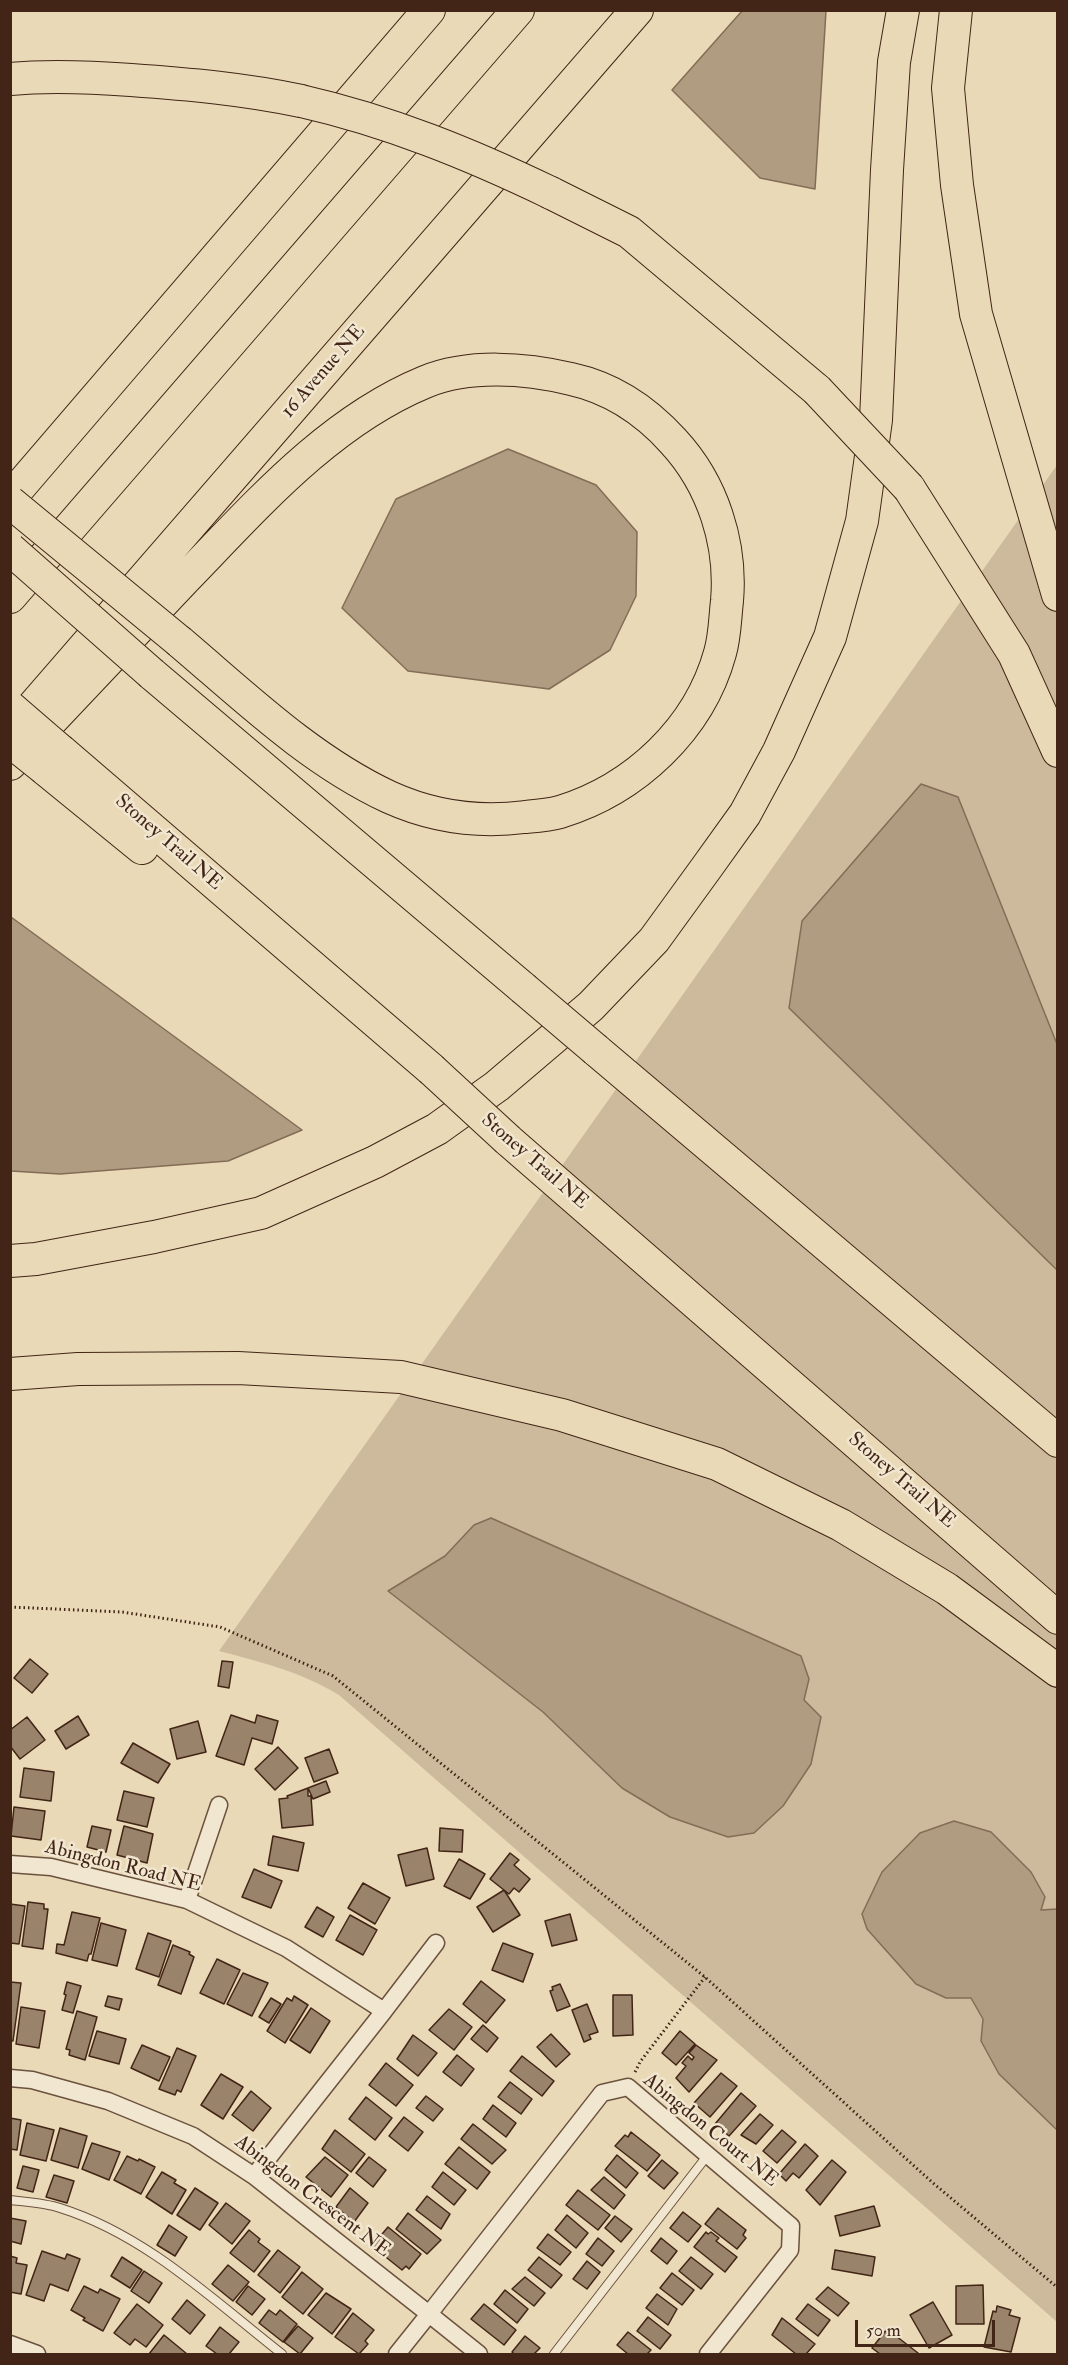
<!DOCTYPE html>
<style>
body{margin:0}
#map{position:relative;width:1068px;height:2365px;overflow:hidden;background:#e9d9b7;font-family:"IM FELL Double Pica",serif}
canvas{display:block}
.frame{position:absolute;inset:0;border:12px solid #422516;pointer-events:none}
.scale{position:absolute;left:855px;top:2320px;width:140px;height:27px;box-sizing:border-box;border:3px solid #422516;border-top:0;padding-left:8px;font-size:18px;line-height:21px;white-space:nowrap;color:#422516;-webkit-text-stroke:4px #f1e6d0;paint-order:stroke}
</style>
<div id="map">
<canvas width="1068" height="2365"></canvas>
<div class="frame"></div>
<div class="scale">50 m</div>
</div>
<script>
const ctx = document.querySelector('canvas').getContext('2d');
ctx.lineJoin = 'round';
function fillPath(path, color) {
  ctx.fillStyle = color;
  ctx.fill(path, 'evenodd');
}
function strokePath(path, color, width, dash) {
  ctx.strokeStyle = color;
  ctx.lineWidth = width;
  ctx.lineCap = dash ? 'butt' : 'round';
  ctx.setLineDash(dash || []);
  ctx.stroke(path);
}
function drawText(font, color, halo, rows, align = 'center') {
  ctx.font = font + ' "IM FELL Double Pica",serif';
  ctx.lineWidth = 5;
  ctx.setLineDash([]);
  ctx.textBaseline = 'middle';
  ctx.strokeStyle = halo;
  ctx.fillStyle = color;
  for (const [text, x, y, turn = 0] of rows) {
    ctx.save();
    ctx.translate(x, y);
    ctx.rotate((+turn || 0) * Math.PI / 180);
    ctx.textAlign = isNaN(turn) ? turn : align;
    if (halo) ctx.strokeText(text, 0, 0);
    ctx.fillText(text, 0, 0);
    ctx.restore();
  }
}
fillPath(new Path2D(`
 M1057,465V2322L339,1695C301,1672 261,1662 219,1651Z`), '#cdba9c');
const water = new Path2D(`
 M742,11H826L815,189L760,178L672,90Z
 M508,449L596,485L637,532L636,596L610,650L549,689L408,671L342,608L396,499Z
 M921,784L958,797L1057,1044V1270L789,1008L802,921Z
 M11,917L302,1130L228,1161L60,1174L11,1171Z
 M491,1518L801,1656L809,1679L804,1700L821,1717L811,1764L783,1806L754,1833L728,1837L670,1817L622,1788L543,1712L388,1591L445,1556L474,1525Z
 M954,1821L991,1832L1031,1872L1045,1897L1041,1910L1057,1909V2130L999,2074L981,2041L983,2019L971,1998H946L916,1984L867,1929L862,1914L882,1872L920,1833Z`);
fillPath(water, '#b09c80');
strokePath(water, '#846c56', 1.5);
const building = new Path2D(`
 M30,1659L48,1674L32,1693L14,1678Z
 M222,1661L233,1662L229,1688L218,1686Z
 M231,1715L255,1723L257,1715L278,1721L272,1744L252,1738L244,1765L216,1756Z
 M78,1716L89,1735L66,1749L55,1731Z
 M27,1717L45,1740L20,1759L10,1746V1730Z
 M198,1721L206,1752L177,1759L170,1729Z
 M133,1743L170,1764L158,1783L121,1763Z
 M278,1747L298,1768L275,1790L255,1769Z
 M329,1749L338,1773L314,1782L305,1758Z
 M24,1768L54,1772L51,1801L20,1797Z
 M326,1781L330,1792L313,1799L308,1788Z
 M308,1788V1796H311L313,1825L282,1828L279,1799L288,1798L287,1796Z
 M124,1791L154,1798L147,1827L117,1820Z
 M14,1807L45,1811L41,1840L11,1836Z
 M92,1826L111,1830L106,1852L87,1847Z
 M124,1826L153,1834L147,1863L117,1855Z
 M440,1828L463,1830L462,1852L439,1851Z
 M273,1836L304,1843L298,1871L268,1865Z
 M427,1848L434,1879L406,1886L398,1855Z
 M510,1853L519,1860L514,1865L530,1879L519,1892L514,1888L509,1894L490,1879Z
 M459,1859L485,1874L470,1899L444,1886Z
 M254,1869L282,1881L271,1908L242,1897Z
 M363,1883L390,1898L375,1924L348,1908Z
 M504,1890L520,1915L493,1932L477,1907Z
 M28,1902L44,1904V1909H48L43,1949L22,1946Z
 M10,1904L25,1906L19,1944L10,1943Z
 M317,1907L334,1917L323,1937L305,1927Z
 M72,1912L100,1918L91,1954H89L87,1961L56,1953L57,1944L64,1945Z
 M570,1914L577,1940L552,1946L545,1921Z
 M350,1915L377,1930L363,1955L336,1940Z
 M101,1923L126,1930L117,1966L92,1960Z
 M148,1933L171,1941L159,1977L136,1969Z
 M503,1943L533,1954L523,1982L492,1970Z
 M173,1945L190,1952L189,1954L194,1957L181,1994L158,1985Z
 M217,1959L240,1970L224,2004L200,1993Z
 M243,1973L268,1983L252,2016L227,2004Z
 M481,1981L505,2000L486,2023L463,2004Z
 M10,1982L21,1983L13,2041H10Z
 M67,1982L81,1986L73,2013L62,2010L66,1995L64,1994Z
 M560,1984L570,2006L557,2011L550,1991L553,1990L552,1987Z
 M613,1995H632L633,2035L613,2036Z
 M108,1996L122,1999L119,2010L105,2006Z
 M294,1996L308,2005L285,2043L267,2031L287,1998L292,2001Z
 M271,1998L281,2004L269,2023L259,2017Z
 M587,2004L598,2032L589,2035L591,2039L584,2042L572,2010Z
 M21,2007L45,2011L39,2048L16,2044Z
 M311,2008L330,2021L310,2053L290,2040Z
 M449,2009L472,2027L454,2050L429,2030Z
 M77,2011L97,2017L85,2060L69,2055L70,2050L66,2049Z
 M483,2025L498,2038L487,2052L471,2039Z
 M97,2031L126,2039L119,2064L89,2056Z
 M680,2031L695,2044L676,2065L662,2053Z
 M551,2034L570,2054L556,2067L537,2047Z
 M413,2035L437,2053L418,2076L397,2059Z
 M142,2045L170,2057L159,2081L131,2068Z
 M696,2045L717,2060L689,2092L676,2078L686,2066L682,2063L688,2056L692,2060L694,2057L689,2053Z
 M177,2048L196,2056L181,2092L177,2090L175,2095L159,2089Z
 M457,2055L474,2069L461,2086L443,2072Z
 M522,2056L554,2081L542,2096L510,2071Z
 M386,2063L413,2085L396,2106L369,2085Z
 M721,2073L737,2086L710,2117L694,2103Z
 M221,2074L243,2087L223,2119L201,2105Z
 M510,2082L532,2099L521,2114L498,2097Z
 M251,2091L271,2108L253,2131L232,2115Z
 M741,2093L756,2106L729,2136L715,2124Z
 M426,2096L443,2109L433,2121L416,2108Z
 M366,2097L392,2118L375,2140L349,2119Z
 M493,2105L516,2123L506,2137L483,2119Z
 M760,2114L773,2125L756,2144L741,2135Z
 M404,2117L423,2132L408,2151L389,2136Z
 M10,2118L21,2120L17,2150L10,2149Z
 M27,2123L54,2130L46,2161L20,2155Z
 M473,2124L506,2150L492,2164L461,2139Z
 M60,2128L87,2136L78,2168L51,2160Z
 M335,2130L365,2154L351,2172L322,2149Z
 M782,2130L796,2142L777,2163L763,2151Z
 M631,2132L660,2155L647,2171L615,2146L625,2135L628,2137Z
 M92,2143L120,2152L109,2180L82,2169Z
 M805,2144L818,2156L799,2178L793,2173L786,2181L779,2174Z
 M459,2147L490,2172L477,2189L445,2164Z
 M617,2155L638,2173L626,2188L605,2170Z
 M127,2156L138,2161L139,2159L155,2167L141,2194L114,2180Z
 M325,2157L348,2175L331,2197L306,2177Z
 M369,2157L386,2170L373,2187L356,2173Z
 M662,2160L678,2173L664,2189L648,2176Z
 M832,2160L846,2172L820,2205L806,2190Z
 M23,2166L39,2170L33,2192L17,2188Z
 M162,2172L176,2180L174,2183L186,2190L172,2214L146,2197Z
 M443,2172L466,2190L454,2205L432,2187Z
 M54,2175L74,2181L67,2203L46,2197Z
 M604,2177L625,2195L614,2209L591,2190Z
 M195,2188L218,2203L200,2230L177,2215Z
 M350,2188L368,2203L354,2222L336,2207Z
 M578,2190L610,2215L598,2230L566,2205Z
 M427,2196L450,2214L441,2229L416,2210Z
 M226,2203L250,2221L232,2244L209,2225Z
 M874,2206L880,2226L840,2236L835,2216Z
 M718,2208L746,2230L743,2235L746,2238L737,2249L705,2224Z
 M683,2212L701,2226L688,2242L670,2228Z
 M408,2213L441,2240L427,2254L396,2229Z
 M567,2215L588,2233L576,2248L555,2230Z
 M615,2216L632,2229L621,2242L605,2228Z
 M10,2218L26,2221L21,2244L10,2241Z
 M169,2225L187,2237L175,2256L157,2245Z
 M388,2227L421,2254L409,2269L406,2266L402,2270L372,2246Z
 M249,2230L260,2239L258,2242L270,2251L254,2272L230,2253Z
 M706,2232L708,2234L711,2232L719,2238L716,2241L737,2257L725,2272L694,2247Z
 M548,2234L571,2252L560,2265L537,2248Z
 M598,2238L614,2251L602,2266L586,2254Z
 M661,2238L677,2251L667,2264L651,2251Z
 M278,2250L300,2267L280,2293L258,2275Z
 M835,2250L875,2257L872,2276L832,2269Z
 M42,2251L65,2259L67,2254L80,2259L68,2291L50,2284L44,2301L26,2295Z
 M10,2256L17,2258L16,2263L27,2265L21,2294L10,2292Z
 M122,2257L142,2270L130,2288L111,2276Z
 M539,2257L562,2275L551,2288L528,2270Z
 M691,2257L713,2274L701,2289L679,2271Z
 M587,2261L600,2272L587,2289L573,2279Z
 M228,2265L249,2282L233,2301L212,2284Z
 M144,2271L162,2283L149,2303L131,2291Z
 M302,2272L323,2289L303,2314L282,2297Z
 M672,2273L694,2290L682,2305L660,2288Z
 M525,2277L545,2293L534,2306L512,2289Z
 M983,2285L984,2324H956V2286Z
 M84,2286L98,2293L100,2289L120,2299L103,2331L83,2320L85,2318L71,2310Z
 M248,2286L265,2299L252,2315L236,2302Z
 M828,2287L849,2303L838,2316L816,2299Z
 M505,2290L528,2309L517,2323L494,2304Z
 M326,2293L351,2309L332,2334L308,2315Z
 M657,2294L677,2309L668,2325L646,2308Z
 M187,2300L205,2315L190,2334L172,2319Z
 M933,2302L952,2335L929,2348L910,2315Z
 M137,2304L163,2325L146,2347L135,2339L130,2345L114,2333Z
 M484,2304L516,2330L504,2345L471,2319Z
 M808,2304L830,2320L818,2336L796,2319Z
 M997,2306L1011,2310L1009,2315L1020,2318L1011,2352L984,2347L993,2311L996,2312Z
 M269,2310L276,2315L280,2310L297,2324L283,2342L259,2323Z
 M353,2313L374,2330L365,2341L368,2344L359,2354L335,2337Z
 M648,2317L671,2335L660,2349L637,2331Z
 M782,2318L815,2344L806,2354H796L772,2335Z
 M298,2326L313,2338L300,2354L284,2342Z
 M220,2327L239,2342L229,2354H217L206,2346Z
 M887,2329L918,2353L917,2354H880L872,2348Z
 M628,2332L651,2350L647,2354H628L617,2345Z
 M164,2335L187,2354H149Z
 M525,2336L540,2348L534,2354H514L512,2352Z`);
fillPath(building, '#99836a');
strokePath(building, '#422516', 1.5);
const lane = new Path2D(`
 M10,2200C27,2202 45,2203 60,2208C146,2235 213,2300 282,2354
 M554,2354L707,2156`);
const street = new Path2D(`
 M10,1864L51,1867L187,1900L286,1948L384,2011L254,2176
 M187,1900L219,1805
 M384,2011L436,1943
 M10,2078L32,2080L108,2101L193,2136L254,2176L429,2314L397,2354
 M10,2344L37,2354
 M479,2354L429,2314L602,2093L628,2087L791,2226L790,2250L708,2354`);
const highway = new Path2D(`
 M956,10L948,88L957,185L976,314L1058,595
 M10,79C50,75 91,77 131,80C188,84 244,89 301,101
 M551,193L629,232L817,390
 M909,488L1014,654L1058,751
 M10,498L429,10
 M10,597L518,10
 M152,674L523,988
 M10,733L637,10
 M61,751L431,1069
 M10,764C68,702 126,641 184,580C255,507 328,422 425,382C469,364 525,368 571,379C612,388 645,410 673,441C713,484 732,544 727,601C725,618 725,636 720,653C699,729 635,789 560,812C549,815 536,816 525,817C478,823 433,817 389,797C310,760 246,698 180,642
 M45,769L142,848
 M596,1050L1058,1441
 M508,1140L1058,1618
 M10,1261L36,1259L154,1237L261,1213L375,1162L437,1129L497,1086L591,1006L654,940L707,867L745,814L779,751L830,637L862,521L876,420L887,170L894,62L903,10
 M10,1374L78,1369L238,1368L401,1377L562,1415L717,1464L841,1525L947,1589L1058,1671`);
strokePath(lane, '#6c523e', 10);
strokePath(street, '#6c523e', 19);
strokePath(highway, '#422516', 34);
strokePath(new Path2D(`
 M10,1607L122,1612L220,1627L333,1676L705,1977L933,2183L1058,2288
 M635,2072L640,2062L705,1977`), '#422516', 3, [1.5, 3]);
strokePath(lane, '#f1e6d0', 8);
strokePath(street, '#f1e6d0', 16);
strokePath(highway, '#e9d9b7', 32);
const highwayBridge = new Path2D(`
 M301,101C389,121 470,154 551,193
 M817,390L909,488
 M10,502L180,642
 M10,549L152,674
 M10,707L61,751
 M10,741L45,769
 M523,988L596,1050
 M431,1069L508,1140`);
strokePath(highwayBridge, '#422516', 34, []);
strokePath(highwayBridge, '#e9d9b7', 32);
drawText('20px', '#422516', '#f1e6d0', [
 ["16 Avenue NE",324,372,-49],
 ["Stoney Trail NE",168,843,41],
 ["Stoney Trail NE",534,1162,41],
 ["Stoney Trail NE",901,1481,41],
 ["Abingdon Road NE",123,1867,14],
 ["Abingdon Court NE",710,2131,39],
 ["Abingdon Crescent NE",312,2197,37]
]);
</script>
